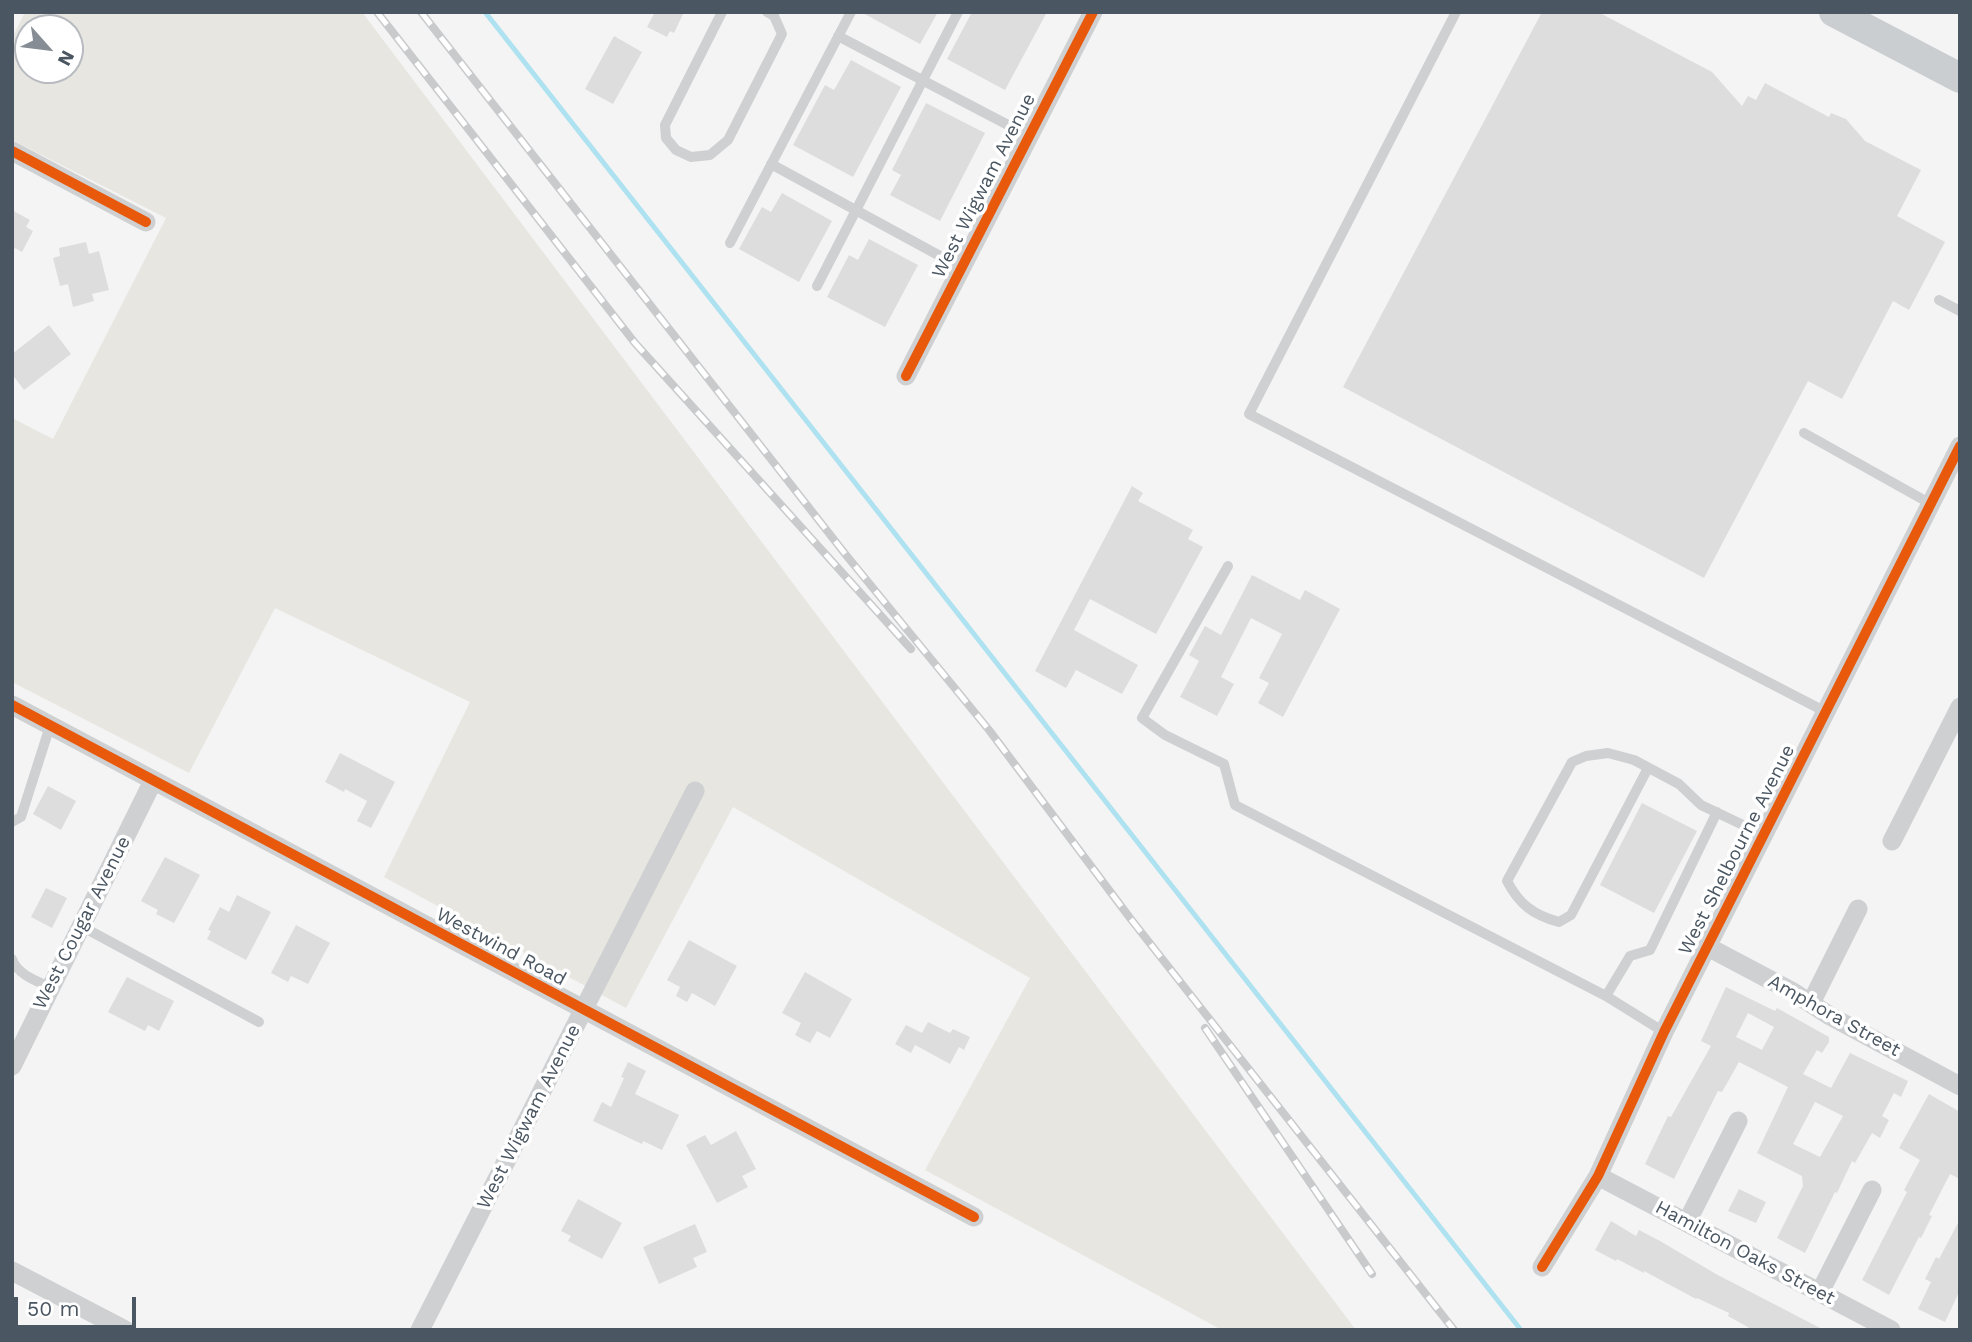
<!DOCTYPE html>
<style>
body{margin:0}
#map{position:relative;width:1972px;height:1342px;overflow:hidden;background:#f4f4f4;font-family:"Work Sans",sans-serif}
canvas{display:block}
.frame{position:absolute;inset:0;border:14px solid #4a5661;pointer-events:none}
.north{position:absolute;left:14px;top:14px;width:70px;height:70px;box-sizing:border-box;background:#fff;border:2px solid #b7bbc0;border-radius:50%;rotate:118deg;font-size:19px;font-weight:700;line-height:28px;text-align:center;color:#4a5661}
.north::after{content:'';display:block;margin:auto;width:24px;height:32px;background:#868d94;clip-path:polygon(50% 0,100% 100%,50% 72%,0 100%)}
.scale{position:absolute;left:14px;top:1297px;width:122px;height:32px;box-sizing:border-box;border:4px solid #4a5661;border-top:0;padding-left:9px;font-size:21px;line-height:24px;white-space:nowrap;color:#4a5661;-webkit-text-stroke:5px #fff;paint-order:stroke}
</style>
<div id="map">
<canvas width="1972" height="1342"></canvas>
<div class="frame"></div>
<div class="north">N</div>
<div class="scale">50 m</div>
</div>
<script>
const ctx = document.querySelector('canvas').getContext('2d');
ctx.lineJoin = 'round';
function fillPath(path, color) {
  ctx.fillStyle = color;
  ctx.fill(path, 'evenodd');
}
function strokePath(path, color, width, dash) {
  ctx.strokeStyle = color;
  ctx.lineWidth = width;
  ctx.lineCap = dash ? 'butt' : 'round';
  ctx.setLineDash(dash || []);
  ctx.stroke(path);
}
function drawText(font, color, halo, rows, align = 'center') {
  ctx.font = font + ' "Work Sans",sans-serif';
  ctx.lineWidth = 7;
  ctx.setLineDash([]);
  ctx.textBaseline = 'middle';
  ctx.strokeStyle = halo;
  ctx.fillStyle = color;
  for (const [text, x, y, turn = 0] of rows) {
    ctx.save();
    ctx.translate(x, y);
    ctx.rotate((+turn || 0) * Math.PI / 180);
    ctx.textAlign = isNaN(turn) ? turn : align;
    if (halo) ctx.strokeText(text, 0, 0);
    ctx.fillText(text, 0, 0);
    ctx.restore();
  }
}
fillPath(new Path2D(`
 M25,12H362L1356,1330H1222L925,1170L1030,978L733,807L626,1008L384,877L470,702L275,608L189,773L12,682V418L53,439L166,218L12,140V38ZM28,28H70V70H28Z`), '#e7e6e1');
strokePath(new Path2D(`
 M485,12L1521,1330`), '#aee2f0', 5);
fillPath(new Path2D(`
 M655,12H684L674,33L670,31L667,37L647,27Z
 M861,12H938L920,44Z
 M972,12H1047L1005,90L947,59Z
 M1542,12H1598L1712,72L1742,106L1748,96L1756,100L1765,83L1829,117L1831,113L1846,119L1865,141L1921,170L1897,216L1945,242L1909,310L1893,301L1842,399L1808,381L1704,578L1343,387Z
 M614,36L642,52L613,104L585,89Z
 M851,60L901,87L853,177L793,145L825,85L834,90Z
 M926,103L985,133L940,221L890,195L901,175L892,170Z
 M782,193L832,221L799,282L739,249L762,207L771,212Z
 M12,210L30,220L26,227L33,231L22,252L15,248L12,253Z
 M869,239L918,265L885,327L827,297L849,255L858,260Z
 M86,242L89,254L99,251L109,290L92,294L94,301L73,307L68,284L60,286L53,258L60,256L59,248Z
 M49,325L71,354L24,390L12,374V354Z
 M1132,486L1143,493L1138,501L1193,530L1188,539L1203,547L1156,634L1090,599L1074,630L1138,665L1122,694L1076,670L1066,688L1035,671Z
 M1252,575L1300,600L1305,590L1340,609L1283,717L1258,703L1269,683L1259,678L1282,634L1251,618L1221,677L1234,684L1217,716L1180,697L1199,661L1189,655L1205,626L1221,635Z
 M340,753L395,782L371,828L357,821L367,801L345,789L344,792L325,782Z
 M48,786L76,801L61,830L33,814Z
 M1642,803L1697,831L1654,913L1600,885Z
 M165,857L200,875L174,923L156,914L158,910L141,901Z
 M46,888L67,898L52,928L31,917Z
 M237,895L271,912L246,960L207,939L211,931L208,930L220,907L229,912Z
 M296,925L330,943L308,984L291,976L288,982L271,973Z
 M689,940L737,966L715,1006L692,993L687,1002L676,996L680,987L667,980Z
 M805,972L852,999L830,1038L817,1031L810,1043L795,1035L801,1023L782,1013Z
 M127,977L174,1001L159,1031L148,1025L145,1031L108,1012Z
 M1726,987L1775,1011L1777,1008L1829,1037V1042L1822,1053L1817,1050L1803,1074L1831,1088L1850,1053L1908,1081L1901,1097L1894,1093L1882,1116L1889,1120L1880,1138L1872,1133L1855,1163L1852,1161L1837,1193L1835,1192L1805,1253L1777,1238L1803,1186L1802,1176L1757,1153L1788,1087L1739,1062L1722,1092L1718,1091L1674,1179L1645,1164L1668,1116L1671,1117L1711,1046L1701,1041ZM1748,1013L1774,1027L1762,1050L1736,1037ZM1815,1102L1843,1116L1820,1157L1793,1144Z
 M928,1022L950,1033L953,1029L970,1037L964,1050L959,1047L950,1064L915,1045L911,1053L895,1044L906,1025L922,1033Z
 M628,1062L646,1071L635,1094L679,1115L662,1150L643,1141L642,1144L593,1121L602,1102L611,1107L624,1078L621,1077Z
 M1929,1094L1960,1112V1179L1950,1174L1929,1215L1932,1216L1921,1238L1919,1237L1889,1295L1862,1280L1907,1192L1904,1190L1920,1160L1899,1148Z
 M736,1131L756,1169L742,1176L748,1187L717,1203L686,1145L705,1135L711,1145Z
 M1739,1189L1766,1202L1756,1223L1728,1211Z
 M578,1199L622,1223L602,1259L568,1241L571,1236L561,1231Z
 M1960,1219V1290L1945,1322L1918,1309L1931,1282L1925,1279L1936,1257L1939,1259Z
 M1611,1221L1636,1236L1639,1230L1660,1241L1716,1274L1824,1330H1753L1728,1316L1729,1313L1697,1298L1696,1299L1644,1271V1273L1617,1259L1616,1261L1595,1250Z
 M695,1224L707,1252L693,1258L697,1267L659,1284L643,1247Z`), '#ddddde');
strokePath(new Path2D(`
 M722,12L665,125L666,138L676,150L691,157L710,155L728,140L782,34L774,16L767,12
 M1456,12L1249,414L1826,712
 M838,36L1029,136
 M771,164L962,268
 M730,243L851,12
 M817,286L958,12
 M1939,300L1960,311
 M1804,433L1931,504
 M1228,566L1142,718L1165,735L1224,764L1235,805L1606,996
 M1648,768L1571,915L1559,922C1533,915 1519,904 1507,881L1572,762L1586,756L1608,753L1634,760L1679,784L1701,805L1764,835
 M12,822L21,817L50,726
 M81,926L259,1022
 M12,959C17,974 36,981 50,987
 M1664,1032L1606,996L1630,956L1650,950L1717,812`), '#ced0d2', 10);
strokePath(new Path2D(`
 M12,151L146,222
 M906,376L1093,12
 M12,705L974,1217
 M1892,841L1960,707
 M1708,947L1793,992L1830,1016L1960,1086
 M1811,1003L1858,909
 M12,1066L153,781
 M1598,1176L1891,1330
 M1687,1222L1738,1121
 M1542,1267L1598,1176L1664,1032L1960,446
 M12,1271L125,1330
 M1820,1292L1872,1190
 M420,1330L695,791`), '#ced0d2', 19);
strokePath(new Path2D(`
 M1834,12L1960,78`), '#caced1', 30);
const rail = new Path2D(`
 M377,12L635,343L911,649
 M421,12L846,555L989,730L1130,918L1454,1330
 M1205,1028L1372,1274`);
strokePath(rail, '#c9cacc', 8);
strokePath(rail, '#fff', 5, [16]);
strokePath(new Path2D(`
 M12,151L146,222
 M906,376L1093,12
 M12,705L974,1217
 M1542,1267L1598,1176L1664,1032L1960,446`), '#e8590c', 10);
drawText('19px', '#4a5661', '#fff', [
 ["West Wigwam Avenue",984,186,-63],
 ["West Shelbourne Avenue",1737,850,-63],
 ["West Cougar Avenue",82,923,-63],
 ["Westwind Road",501,947,28],
 ["Amphora Street",1834,1016,29],
 ["West Wigwam Avenue",529,1117,-63],
 ["Hamilton Oaks Street",1745,1253,28]
]);
</script>
